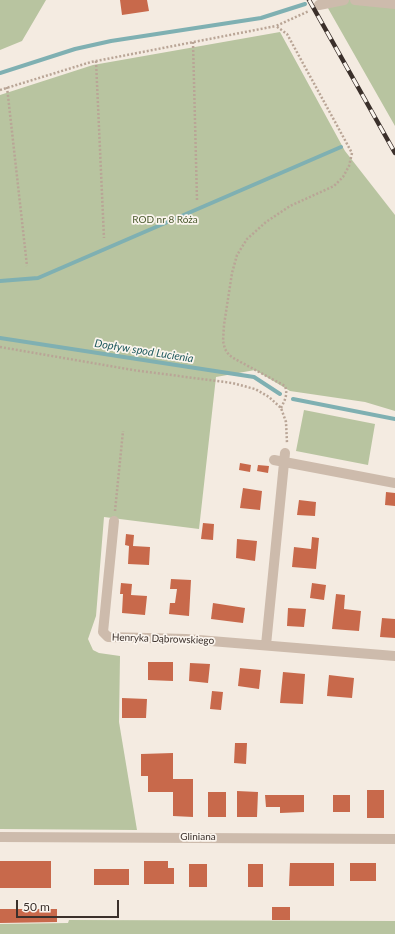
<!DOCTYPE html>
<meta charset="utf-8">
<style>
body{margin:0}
#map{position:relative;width:395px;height:934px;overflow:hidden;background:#f4ebe1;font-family:Lato,sans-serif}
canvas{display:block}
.scale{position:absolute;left:16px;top:900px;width:103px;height:18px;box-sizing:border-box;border:2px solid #3b302b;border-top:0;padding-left:5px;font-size:12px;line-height:14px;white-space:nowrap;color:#3b302b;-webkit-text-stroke:3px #fbf5ee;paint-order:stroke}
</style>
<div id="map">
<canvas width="395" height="934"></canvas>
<div class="scale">50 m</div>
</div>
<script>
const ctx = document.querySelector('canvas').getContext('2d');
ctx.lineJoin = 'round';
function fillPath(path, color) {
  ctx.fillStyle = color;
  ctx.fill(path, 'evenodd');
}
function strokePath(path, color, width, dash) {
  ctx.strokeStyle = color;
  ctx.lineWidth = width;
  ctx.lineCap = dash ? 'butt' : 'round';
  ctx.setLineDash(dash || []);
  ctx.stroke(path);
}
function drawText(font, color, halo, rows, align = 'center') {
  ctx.font = font + ' Lato,sans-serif';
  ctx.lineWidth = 3.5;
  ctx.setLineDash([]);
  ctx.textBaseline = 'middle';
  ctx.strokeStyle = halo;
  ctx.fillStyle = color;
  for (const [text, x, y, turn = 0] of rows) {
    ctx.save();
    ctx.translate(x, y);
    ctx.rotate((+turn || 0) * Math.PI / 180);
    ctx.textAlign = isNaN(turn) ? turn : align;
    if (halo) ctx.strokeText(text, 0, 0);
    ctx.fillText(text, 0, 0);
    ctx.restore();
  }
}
fillPath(new Path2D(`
 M0,0H46L22,41L0,50Z
 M324,0H395V126L329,10Z
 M280,32L345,151L395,215V411L365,402L290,391L255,370L216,377L199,529L104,517L96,616L88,639L93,650L99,653L120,656L119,722L137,830L0,829V95L93,65Z
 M304,410L375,424L368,465L296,451Z
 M69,920L395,921V934H0V924L68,923Z`), '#b8c4a0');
strokePath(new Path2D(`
 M0,73L75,49L111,41L261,18L305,4
 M0,281L38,278L341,147
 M0,338L254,377L280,394
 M293,399L395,419`), '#7fb0b2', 4);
fillPath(new Path2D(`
 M120,0H147L149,11L122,15Z
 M240,463L251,465L250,472L239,470Z
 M258,465L269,466L268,473L257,471Z
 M243,488L262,491L260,510L240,508Z
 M386,492L395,493V506L385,505Z
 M299,500L316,502L315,516L297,515Z
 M203,523L214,524L213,540L201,539Z
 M126,534L134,535L133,546L150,547L149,565L128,564L129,546L125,545Z
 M312,537L319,538L316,569L292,567L294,547L311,549Z
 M237,539L257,541L255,561L236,558Z
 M171,579L191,580L189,616L169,614L170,603H175L177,589H170Z
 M121,583L132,584L131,595L147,596L145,615L122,613L123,594H120Z
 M312,583L326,585L324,600L310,598Z
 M336,594L345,595L344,609L361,611L359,631L332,629Z
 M213,603L245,608L243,623L211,619Z
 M288,608L306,609L304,627L287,626Z
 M382,618L395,619V638L380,637Z
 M148,662H173V681L148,680Z
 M190,663L210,664L208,683L189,681Z
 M240,668L261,670L259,689L238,686Z
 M283,672L305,674L303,704L280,703Z
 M329,675L354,678L352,698L327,696Z
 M212,691L223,692L221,710L210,709Z
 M122,698L147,699L146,718H122Z
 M235,743H247L246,764L234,763Z
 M173,753V779H193V817L173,816V792H148V776H141V754Z
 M367,790H384V818H367Z
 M237,791L258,792L257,817H237Z
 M208,792H226V817H208Z
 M265,795H304V812L280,813V807H266Z
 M333,795H350V812H333Z
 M0,861H51V888H0Z
 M144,861H168V868H174V884H144Z
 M290,863H334V886H289Z
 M350,863H376V881H350Z
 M189,864H207V887H189Z
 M248,864H263V887H248Z
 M94,869H129V885H94Z
 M272,907H290V920H272Z
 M0,909H57V922L0,923Z`), '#c8694b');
strokePath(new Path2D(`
 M193,42L197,200
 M96,61L104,238
 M7,87L27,266
 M0,90L91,62L276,26
 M0,347L133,370L232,383L255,389L269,397L281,408L286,422L287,443
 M281,408C285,400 288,394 285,386L235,359L229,355L225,349L223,341L224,325L232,273L237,255L247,239L266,222L290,206L334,186L343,177L349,166L352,153L287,34L276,26L309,11
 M115,511L123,431`), '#b9a596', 2.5, [2, 2]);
strokePath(new Path2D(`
 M355,0L395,4
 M319,5L344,0
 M274,460L395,483
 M114,521L103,632L108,637L186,639L395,656
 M266,645L285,453
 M0,837L395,839`), '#cdbbac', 10);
const rail = new Path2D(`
 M309,0L395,153`);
strokePath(rail, '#3b302b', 4.5);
strokePath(rail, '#fbf5ee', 3, [9]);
drawText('10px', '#4a5a2e', '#fbf5ee', [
 ["ROD nr 8 Róża",165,220]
]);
drawText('10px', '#3b302b', '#fbf5ee', [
 ["Henryka Dąbrowskiego",163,639,2],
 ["Gliniana",198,837]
]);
drawText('italic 11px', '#1f5a5e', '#fbf5ee', [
 ["Dopływ spod Lucienia",144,351,9]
]);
</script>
